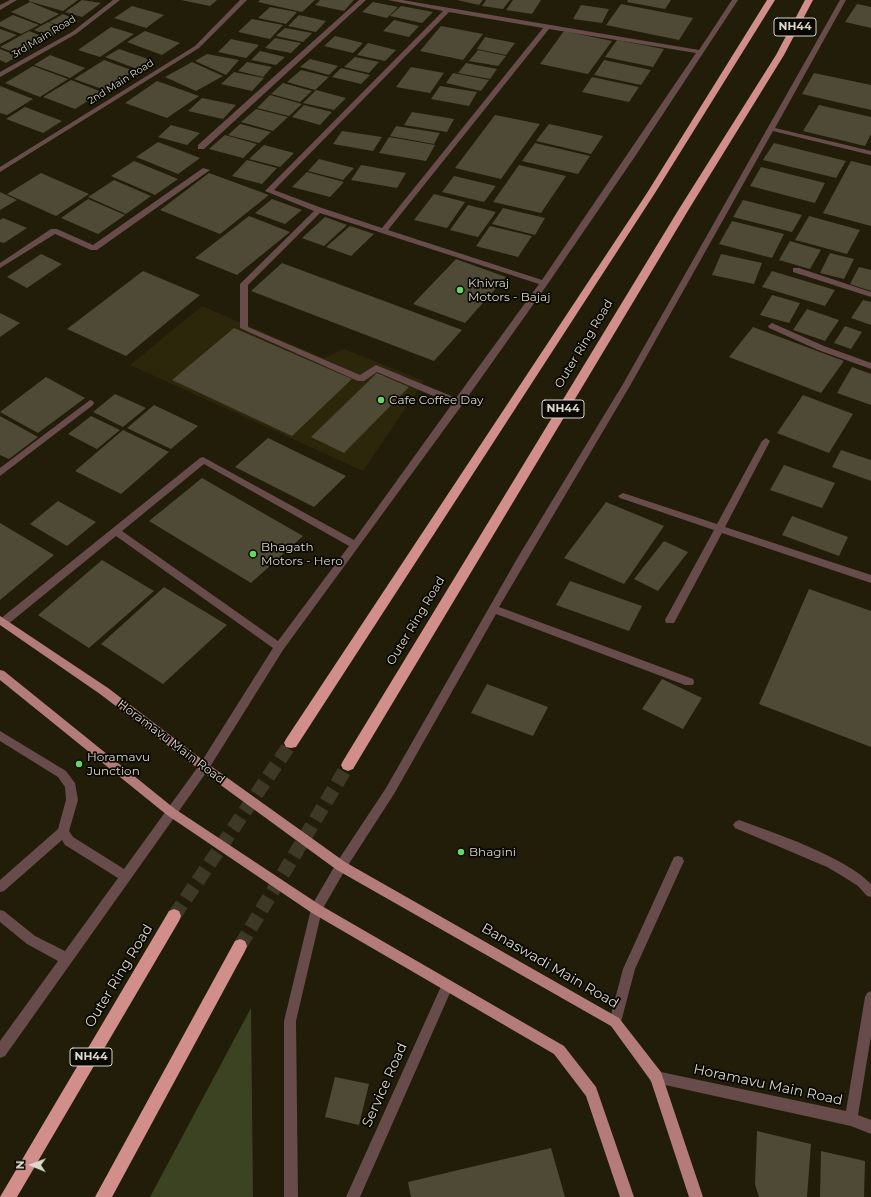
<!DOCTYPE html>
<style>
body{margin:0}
#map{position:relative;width:871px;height:1197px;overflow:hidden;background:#211d09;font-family:Montserrat,sans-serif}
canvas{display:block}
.north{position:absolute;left:12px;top:1145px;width:40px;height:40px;-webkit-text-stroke:3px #090702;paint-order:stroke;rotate:271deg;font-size:11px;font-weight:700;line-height:16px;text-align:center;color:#dad7cb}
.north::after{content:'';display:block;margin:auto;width:14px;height:18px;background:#dad7cb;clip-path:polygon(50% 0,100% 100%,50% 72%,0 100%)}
</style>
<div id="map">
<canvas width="871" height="1197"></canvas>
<div class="north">N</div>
</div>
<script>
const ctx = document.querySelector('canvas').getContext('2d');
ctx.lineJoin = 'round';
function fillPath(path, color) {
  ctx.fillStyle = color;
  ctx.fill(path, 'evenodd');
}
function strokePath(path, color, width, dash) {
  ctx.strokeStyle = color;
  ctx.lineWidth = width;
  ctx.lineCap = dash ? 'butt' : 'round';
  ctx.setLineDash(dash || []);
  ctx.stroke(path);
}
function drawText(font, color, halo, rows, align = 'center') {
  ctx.font = font + ' Montserrat,sans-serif';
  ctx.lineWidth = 3.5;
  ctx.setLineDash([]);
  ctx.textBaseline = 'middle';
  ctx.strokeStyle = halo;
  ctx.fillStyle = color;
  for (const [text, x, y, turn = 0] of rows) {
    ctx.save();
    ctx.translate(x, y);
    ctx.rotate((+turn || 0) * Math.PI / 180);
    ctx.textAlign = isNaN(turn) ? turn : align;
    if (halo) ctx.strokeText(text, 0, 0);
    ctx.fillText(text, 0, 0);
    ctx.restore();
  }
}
fillPath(new Path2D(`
 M202,306L324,358L344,349L424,381L363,471L130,365Z`), '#2c260a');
fillPath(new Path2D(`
 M251,1008L253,1197H150Z`), '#3b4322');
fillPath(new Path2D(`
 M30,0H78L63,11L28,1Z
 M82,0L101,3L82,17L65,12Z
 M181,0H217L210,6Z
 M260,0H315L302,12L258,2Z
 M320,0H354L344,11L315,5Z
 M457,0H483L479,5Z
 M486,0H510L503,9L482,6Z
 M513,0H541L532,14L506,10Z
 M628,0H671L665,9L627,2Z
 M30,2L59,14L41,24L11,12Z
 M373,2L398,7L387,18L362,12Z
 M621,4L693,18L679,40L606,25Z
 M857,4L871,7V28L845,22Z
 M581,5L609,9L602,23L573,19Z
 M132,6L164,15L146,28L114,18Z
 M401,6L433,12L422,23L390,16Z
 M270,7L297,12L286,24L258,18Z
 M63,14L79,21L66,28L49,22Z
 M13,15L39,25L21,34L0,26V22Z
 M299,15L326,21L316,32L288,26Z
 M252,19L283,25L270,39L238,32Z
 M394,20L419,26L409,37L383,31Z
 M48,22L65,29L51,37L34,30Z
 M441,26L483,34L463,60L420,51Z
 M111,27L134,34L100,57L78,50Z
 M285,28L312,33L303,42L276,36Z
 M0,29L17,35L0,44Z
 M29,31L49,39L20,55L0,47Z
 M145,31L180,43L162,55L127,42Z
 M564,31L612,41L588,74L540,64Z
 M335,36L363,43L353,53L324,46Z
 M485,37L515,43L506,55L477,49Z
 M275,38L301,43L291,53L265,48Z
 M231,39L259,45L246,58L218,52Z
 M617,40L664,49L653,67L605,57Z
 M368,43L396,50L385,61L357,55Z
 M0,49L18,56L6,63L0,60Z
 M119,49L151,60L137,69L105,57Z
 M478,50L506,56L498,66L469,61Z
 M260,51L285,57L276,65L251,60Z
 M207,54L239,60L226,75L195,61Z
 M50,55L85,68L70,78L34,65Z
 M355,57L379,62L369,73L344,67Z
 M310,59L338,66L329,75L300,67Z
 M104,60L134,71L105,90L74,79Z
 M604,60L651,70L641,85L594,75Z
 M192,62L223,76L196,91L165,77Z
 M247,62L272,67L263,77L238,71Z
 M466,63L497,69L490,79L458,73Z
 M33,66L68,79L40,97L5,83Z
 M411,67L444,73L430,93L396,87Z
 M341,68L370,75L361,84L332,77Z
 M301,70L329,77L315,90L287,82Z
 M234,72L264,78L252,91L221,84Z
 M453,73L489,80L481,91L446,83Z
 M814,73L871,85V110L802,94Z
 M592,77L639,87L629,102L582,92Z
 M71,80L102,92L75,109L43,97Z
 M157,81L199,96L167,118L125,103Z
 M283,83L312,91L300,102L271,94Z
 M0,86L33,99L7,115L0,113Z
 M440,86L477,92L469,106L431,99Z
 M316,90L346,98L334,110L303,103Z
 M270,95L302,104L289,116L257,108Z
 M202,98L236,105L223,119L188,111Z
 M304,105L332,112L320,125L292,117Z
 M819,105L871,117V134L865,146L803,131Z
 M25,107L62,121L43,133L6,119Z
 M256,109L288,117L273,131L241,122Z
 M412,112L454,119L447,132L404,125Z
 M495,115L540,124L501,179L455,168Z
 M240,124L271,132L259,143L228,135Z
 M549,124L603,136L591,154L536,141Z
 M171,125L200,133L187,145L158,137Z
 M396,126L440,133L434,144L390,136Z
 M342,131L382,137L373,151L333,144Z
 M225,135L257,144L243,158L209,149Z
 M389,137L435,145L426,161L379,153Z
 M158,142L200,158L178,174L136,157Z
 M535,143L590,156L578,174L522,161Z
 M774,143L846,161L836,178L763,160Z
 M264,145L294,153L280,167L249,159Z
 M319,159L354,168L343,180L308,171Z
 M247,160L277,168L262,184L232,176Z
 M134,161L178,179L155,195L111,176Z
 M851,161L871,166V226L823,213Z
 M361,165L406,173L397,188L351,180Z
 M519,165L566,176L541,213L493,202Z
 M761,167L825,183L815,203L750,186Z
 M307,172L344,182L330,197L292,187Z
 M41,173L89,194L56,216L7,194Z
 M209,173L269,195L220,234L160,210Z
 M454,176L496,186L484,202L442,192Z
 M114,180L151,196L126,214L88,197Z
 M0,192L17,200L0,210Z
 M434,194L465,202L447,228L414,220Z
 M88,199L125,215L98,234L61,218Z
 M272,199L302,210L285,224L255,213Z
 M743,200L802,215L792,232L733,217Z
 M468,205L496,212L478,237L450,230Z
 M503,208L545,218L535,235L492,224Z
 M249,216L290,232L237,275L195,258Z
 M809,216L860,230L847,254L795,240Z
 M325,217L347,225L324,246L302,238Z
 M3,218L27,228L4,243L0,242V220Z
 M732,221L784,234L772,258L719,244Z
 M350,226L374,234L351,256L326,247Z
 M490,226L532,236L518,257L476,246Z
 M790,241L821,250L810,269L779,260Z
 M830,253L854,259L844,279L820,273Z
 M41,254L62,264L27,288L7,277Z
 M721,254L762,263L754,284L712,275Z
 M456,259L506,277L465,323L413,304Z
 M282,263L462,330L434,361L251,291Z
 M859,267L871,270V291L850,284Z
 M143,271L200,295L126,356L67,329Z
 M772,271L835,290L825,306L762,287Z
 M772,295L800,303L789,323L760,315Z
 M863,300L871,302V325L851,318Z
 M807,309L839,320L825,341L793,330Z
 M0,313L20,323L0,337Z
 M845,326L862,332L851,349L834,343Z
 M753,327L844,361L821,393L729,357Z
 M234,328L352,379L292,436L172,380Z
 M852,367L871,374V405L837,393Z
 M377,373L409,387L344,453L311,437Z
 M46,377L85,398L38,433L0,412Z
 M115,394L146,408L123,427L93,412Z
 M803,395L853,414L829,453L777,433Z
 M154,405L198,426L171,449L127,428Z
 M0,416L38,437L9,459L0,455Z
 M91,416L120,430L97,449L68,434Z
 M123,430L169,452L121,494L75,471Z
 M268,438L346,476L314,507L235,467Z
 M841,450L871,460V481L832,467Z
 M784,465L835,483L822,508L770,490Z
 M202,478L303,536L251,583L149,521Z
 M58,501L96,522L67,546L30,524Z
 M606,502L664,526L624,584L564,558Z
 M792,516L848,537L839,556L782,535Z
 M0,523L54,555L0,600Z
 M664,541L688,552L658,591L634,579Z
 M102,560L154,591L89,648L38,615Z
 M570,581L642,606L629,631L556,605Z
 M164,587L227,625L163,684L101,644Z
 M809,589L871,611V747L759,704Z
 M662,679L702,698L683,729L642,709Z
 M487,684L548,707L533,736L471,713Z
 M335,1077L369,1084L359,1125L325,1117Z
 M757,1131L811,1144L807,1197H759L755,1184Z
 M551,1148L565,1197H411L408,1182Z
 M821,1151L865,1161L864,1197H820Z`), '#4f4a35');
strokePath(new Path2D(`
 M174,916L291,743
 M240,946L348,765`), '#3d3926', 14, [14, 7]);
fillPath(new Path2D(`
 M10,0H17L0,10V5Z
 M113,0H120L76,34L0,77V72L72,32Z
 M240,0H247L199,48L0,172V167L195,46Z
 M359,0H366L204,149H198V145Z
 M388,0H402L699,50L732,0H738L636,155L547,285L462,405L283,650L208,770L5,1056L0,1058V1041L58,961L27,944L0,922V910L4,911L35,936L65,951L118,878L65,845L62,840L4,891L0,892V880L58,829L66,800L65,787L58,777L0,741V731L66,771L75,783L78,800L69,831L73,837L124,869L200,764L273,648L116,536L7,625H0V619L200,458L203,457L354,540L452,404L377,372L364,381H358L240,328V284L314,211L265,191L443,11ZM449,12L543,28L382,228L322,208L274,190ZM549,29L696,53L542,280L388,230ZM320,213L539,284L456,398L376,365L360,375L248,327V285ZM204,464L349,546L278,641L122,531Z
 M840,0H846L775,128L871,151V155L773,131L631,384L499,607L693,679L694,682L693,685H685L496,614L394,794L345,870L322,910L296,1021L298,1197H284V1021L312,905L337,862L386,788L518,557L623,384Z
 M203,168L210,170L97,250H91L55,234L0,268V263L51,229H57L93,245Z
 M793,268H799L871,292V297L793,272Z
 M772,323L824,346L871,363V369L818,350L769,328L768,326Z
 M90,400L93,401L94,403L93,405L0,476V468Z
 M766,438L770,441L725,527L871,575V583L722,533L674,623H666L665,620L714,530L620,498L618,496L623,493L717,524L762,441Z
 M739,820C773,832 847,858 871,884V897L867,896L858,886L844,877L827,867L735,828L733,825L735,822Z
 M678,856L682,857L684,861L635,969L621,1022L619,1026L615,1028L611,1026L609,1022L623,969L674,857Z
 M447,980L451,982L453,986L360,1197H346L443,982Z
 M871,991V1036L858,1115L871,1120V1134L851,1126L656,1083L651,1082L649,1077L651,1072L656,1071L846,1111L865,997L867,993Z`), '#674c4b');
fillPath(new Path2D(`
 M0,616L108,688L208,764L345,862L619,1018L661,1072L703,1197H689L651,1081L611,1026L337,870L200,770L100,694L0,625Z
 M0,670L4,671L175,809L320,905L564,1046L596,1087L634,1197H620L586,1096L554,1054L312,913L167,815L0,680Z`), '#b37b79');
fillPath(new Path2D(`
 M767,0H775L655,193L296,747L291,748L286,747L284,743L286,739L647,193Z
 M805,0H813L784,55L689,209L353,769L348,771L343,769L341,765L343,761L679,209L776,55Z
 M174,909L179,911L181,916L179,921L17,1197H0L169,911Z
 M240,939L245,941L247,946L245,951L112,1197H95L235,941Z`), '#d18e8b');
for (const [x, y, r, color] of [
 [460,290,4,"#67d465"],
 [381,400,4,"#67d465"],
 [253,554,4,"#67d465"],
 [79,764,4,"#67d465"],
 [461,852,4,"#67d465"]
]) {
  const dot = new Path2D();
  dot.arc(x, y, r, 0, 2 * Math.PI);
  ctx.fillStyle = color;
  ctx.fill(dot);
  strokePath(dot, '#090702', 1.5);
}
drawText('10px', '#dad7cb', '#090702', [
 ["3rd Main Road",44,37,-31],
 ["2nd Main Road",121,82,-32]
]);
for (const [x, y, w] of [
 [795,27,42],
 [563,409,42],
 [91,1057,42]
]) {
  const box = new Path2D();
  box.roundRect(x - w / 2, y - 9, w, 18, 3);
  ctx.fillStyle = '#090702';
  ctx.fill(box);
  strokePath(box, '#dad7cb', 1);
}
drawText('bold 11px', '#dad7cb', null, [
 ["NH44",795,27],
 ["NH44",563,409],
 ["NH44",91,1057]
]);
drawText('12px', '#dad7cb', '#090702', [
 ["Khivraj",468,283],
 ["Motors - Bajaj",468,297],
 ["Cafe Coffee Day",389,400],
 ["Bhagath",261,547],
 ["Motors - Hero",261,561],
 ["Horamavu",87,757],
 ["Junction",87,771],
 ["Bhagini",469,852]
], 'left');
drawText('12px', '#dad7cb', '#090702', [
 ["Outer Ring Road",584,344,-59],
 ["Outer Ring Road",416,621,-59],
 ["Horamavu Main Road",171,742,37]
]);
drawText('14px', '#dad7cb', '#090702', [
 ["Banaswadi Main Road",550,966,30],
 ["Outer Ring Road",119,976,-59],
 ["Service Road",385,1085,-66],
 ["Horamavu Main Road",768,1085,12]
]);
</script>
